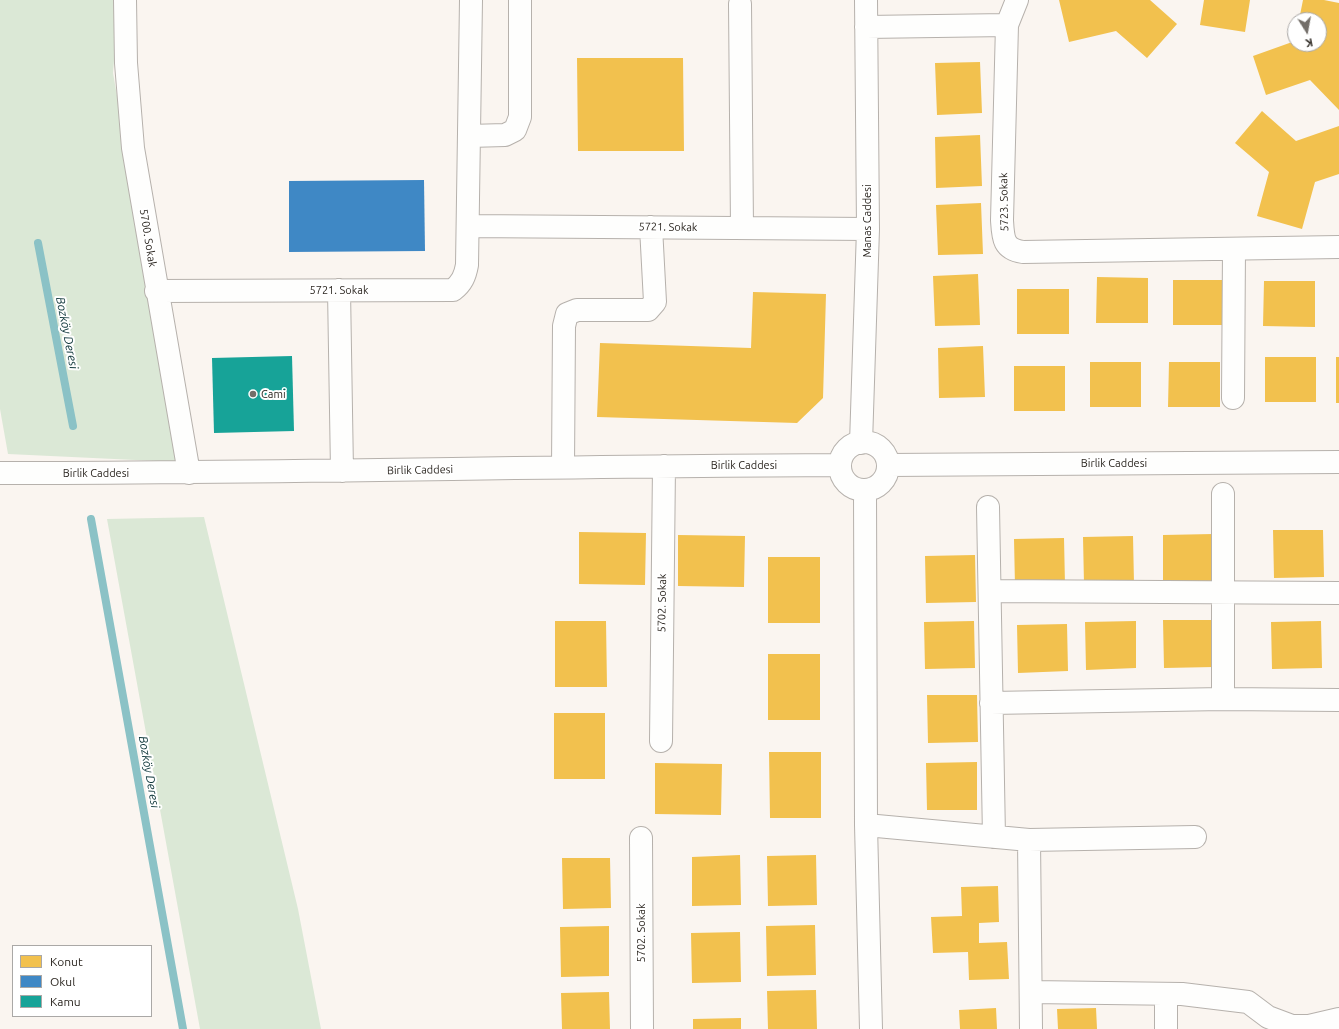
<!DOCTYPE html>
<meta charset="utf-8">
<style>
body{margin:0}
#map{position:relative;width:1339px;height:1029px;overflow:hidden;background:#faf5f0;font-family:Ubuntu,sans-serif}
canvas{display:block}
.legend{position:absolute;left:12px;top:945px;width:140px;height:72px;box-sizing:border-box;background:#fff;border:1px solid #aaa8a6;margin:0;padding:5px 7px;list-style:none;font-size:12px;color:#2b2620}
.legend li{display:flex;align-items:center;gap:8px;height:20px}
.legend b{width:20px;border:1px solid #aaa8a6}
.north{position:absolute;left:1287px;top:12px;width:40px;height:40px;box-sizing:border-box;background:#fff;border:1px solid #aaa8a6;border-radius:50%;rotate:169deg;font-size:11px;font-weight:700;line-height:16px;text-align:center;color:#2b2620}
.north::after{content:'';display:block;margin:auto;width:14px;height:18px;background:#736e69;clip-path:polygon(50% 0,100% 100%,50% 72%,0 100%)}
</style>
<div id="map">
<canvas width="1339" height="1029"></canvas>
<ul class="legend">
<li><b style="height:11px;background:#f2c14e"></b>Konut</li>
<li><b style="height:11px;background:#3f88c5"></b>Okul</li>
<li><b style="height:11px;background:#17a398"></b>Kamu</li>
</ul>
<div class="north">K</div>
</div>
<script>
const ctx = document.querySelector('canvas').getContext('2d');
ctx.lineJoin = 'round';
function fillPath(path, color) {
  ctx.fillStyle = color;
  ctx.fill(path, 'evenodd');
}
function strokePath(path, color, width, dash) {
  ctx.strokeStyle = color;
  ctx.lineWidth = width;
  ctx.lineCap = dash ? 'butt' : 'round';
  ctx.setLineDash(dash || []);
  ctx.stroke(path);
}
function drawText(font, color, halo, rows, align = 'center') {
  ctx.font = font + ' Ubuntu,sans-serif';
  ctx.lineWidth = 4;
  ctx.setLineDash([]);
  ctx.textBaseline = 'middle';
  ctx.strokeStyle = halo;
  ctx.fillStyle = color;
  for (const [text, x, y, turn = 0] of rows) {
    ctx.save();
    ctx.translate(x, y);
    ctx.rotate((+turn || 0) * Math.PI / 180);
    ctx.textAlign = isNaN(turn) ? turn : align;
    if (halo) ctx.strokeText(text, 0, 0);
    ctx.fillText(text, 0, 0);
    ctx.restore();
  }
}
fillPath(new Path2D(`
 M0,0H119L113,73L149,277L178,462L8,454L0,409Z
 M204,517L298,909L321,1029H200L107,519Z`), '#dbe8d6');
fillPath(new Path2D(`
 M1059,0H1150L1177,24L1147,58L1116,31L1069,42Z
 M1204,0H1250L1245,32L1200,25Z
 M1303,0H1324L1339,3V110L1310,80L1266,95L1253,56L1295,41V44H1319V20H1299Z
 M577,58H683L684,151H578Z
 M980,62L982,113L937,115L935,63Z
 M1262,111L1296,141L1339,126V174L1315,182L1302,229L1257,216L1269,172L1235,143Z
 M980,135L982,186L936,188L935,137Z
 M981,203L983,254L938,255L936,205Z
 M978,274L980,325L935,326L933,276Z
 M1097,277L1148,278V323H1096Z
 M1173,280H1224V325H1173Z
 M1264,281H1315V327L1263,326Z
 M1017,289H1069V334H1017Z
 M753,292L826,294L823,398L797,423L597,417L600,343L751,348Z
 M983,346L985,397L939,398L938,348Z
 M1265,357H1316V402H1265Z
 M1336,357H1339V403H1336Z
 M1090,362H1141V407H1090Z
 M1169,362H1220V407H1168Z
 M1014,366H1065V411H1014Z
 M1273,530H1323L1324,577L1274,578Z
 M579,532L646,533L645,585L579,584Z
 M1213,534L1214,581L1163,582V535Z
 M678,535L745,536L744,587L678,586Z
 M1133,536L1134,583L1084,584L1083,537Z
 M1064,538L1065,585L1015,586L1014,539Z
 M975,555L976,602L926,603L925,556Z
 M768,557H820V623H768Z
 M1163,620H1213L1214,667L1164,668Z
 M555,621H606L607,687H555Z
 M974,621L975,668L925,669L924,622Z
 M1136,621V668L1086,670L1085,622Z
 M1321,621L1322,668L1272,669L1271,622Z
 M1067,624L1068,671L1018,673L1017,625Z
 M768,654H820V720H768Z
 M927,695H977L978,742L928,743Z
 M554,713H605V779H554Z
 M769,752H821V818H770Z
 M977,762V810H927L926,763Z
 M655,763L722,764L721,815L655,814Z
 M740,855L741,905L692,906V857Z
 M816,855L817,905L768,906L767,856Z
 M562,858H610L611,908L563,909Z
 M998,886L999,922L979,923V943L1007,942L1009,979L969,980L968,952L933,953L931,917L962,916L961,887Z
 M815,925L816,975L767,976L766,926Z
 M609,926V976L561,977L560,927Z
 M740,932L741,982L692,983L691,933Z
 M816,990L817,1029H768L767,991Z
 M609,992L610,1029H562L561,993Z
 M996,1008L997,1029H960L959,1010Z
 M1096,1008L1097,1029H1058L1057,1009Z
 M741,1018V1029H693V1019Z`), '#f2c14e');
fillPath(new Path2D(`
 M424,180L425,251L289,252V181Z`), '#3f88c5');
fillPath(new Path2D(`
 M292,356L294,431L214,433L212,358Z`), '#17a398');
strokePath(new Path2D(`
 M38,243L73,426
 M91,519L183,1029`), '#8bc2c6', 8);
const minor = new Path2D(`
 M125,0L126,63L133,148L189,473
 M1017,0L1007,25L1002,220C1003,238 1003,249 1023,252L1339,247
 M740,4L742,228
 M866,27L1007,25
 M469,136L505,135L515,130L520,117V0
 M468,226L868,229
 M339,290L342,471
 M156,291L453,290C462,283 465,276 467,265L471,0
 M1233,398L1234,249
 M840 466a24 24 0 1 1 48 0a24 24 0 1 1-48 0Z
 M861,443L868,229L866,0
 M888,465L1339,462
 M563,467L564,326L567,314L577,310H648L655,302L651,227
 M0,473C280,473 560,466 840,465
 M865,490L866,825L871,1029
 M1223,494V699
 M988,507L994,837
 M990,591L1339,593
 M991,703L1223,699L1339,700
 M661,741L664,466
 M866,825L1029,840L1195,837
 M641,838L642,1029
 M1029,840L1031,1029
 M1031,992L1182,994L1248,1002L1268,1017L1292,1026H1309L1339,1019
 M1166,1029V994`);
strokePath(minor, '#b6b1ac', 24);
strokePath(minor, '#fefefd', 22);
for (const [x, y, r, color] of [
 [253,394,4,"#736e69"]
]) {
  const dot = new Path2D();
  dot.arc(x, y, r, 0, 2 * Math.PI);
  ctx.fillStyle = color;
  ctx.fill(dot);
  strokePath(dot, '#fff', 1.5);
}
drawText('11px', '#2b2620', '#fff', [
 ["5723. Sokak",1004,202,-91],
 ["Manas Caddesi",867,221,-90],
 ["5721. Sokak",668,227,1],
 ["5700. Sokak",148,238,81],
 ["5721. Sokak",339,290],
 ["Birlik Caddesi",1114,463],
 ["Birlik Caddesi",744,465],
 ["Birlik Caddesi",420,470,-1],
 ["Birlik Caddesi",96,473],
 ["5702. Sokak",662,603,-89],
 ["5702. Sokak",641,933,-90]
]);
drawText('11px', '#2b2620', '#fff', [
 ["Cami",261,394]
], 'left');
drawText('italic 12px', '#0c3438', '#fff', [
 ["Bozköy Deresi",67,333,79],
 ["Bozköy Deresi",149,772,80]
]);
</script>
